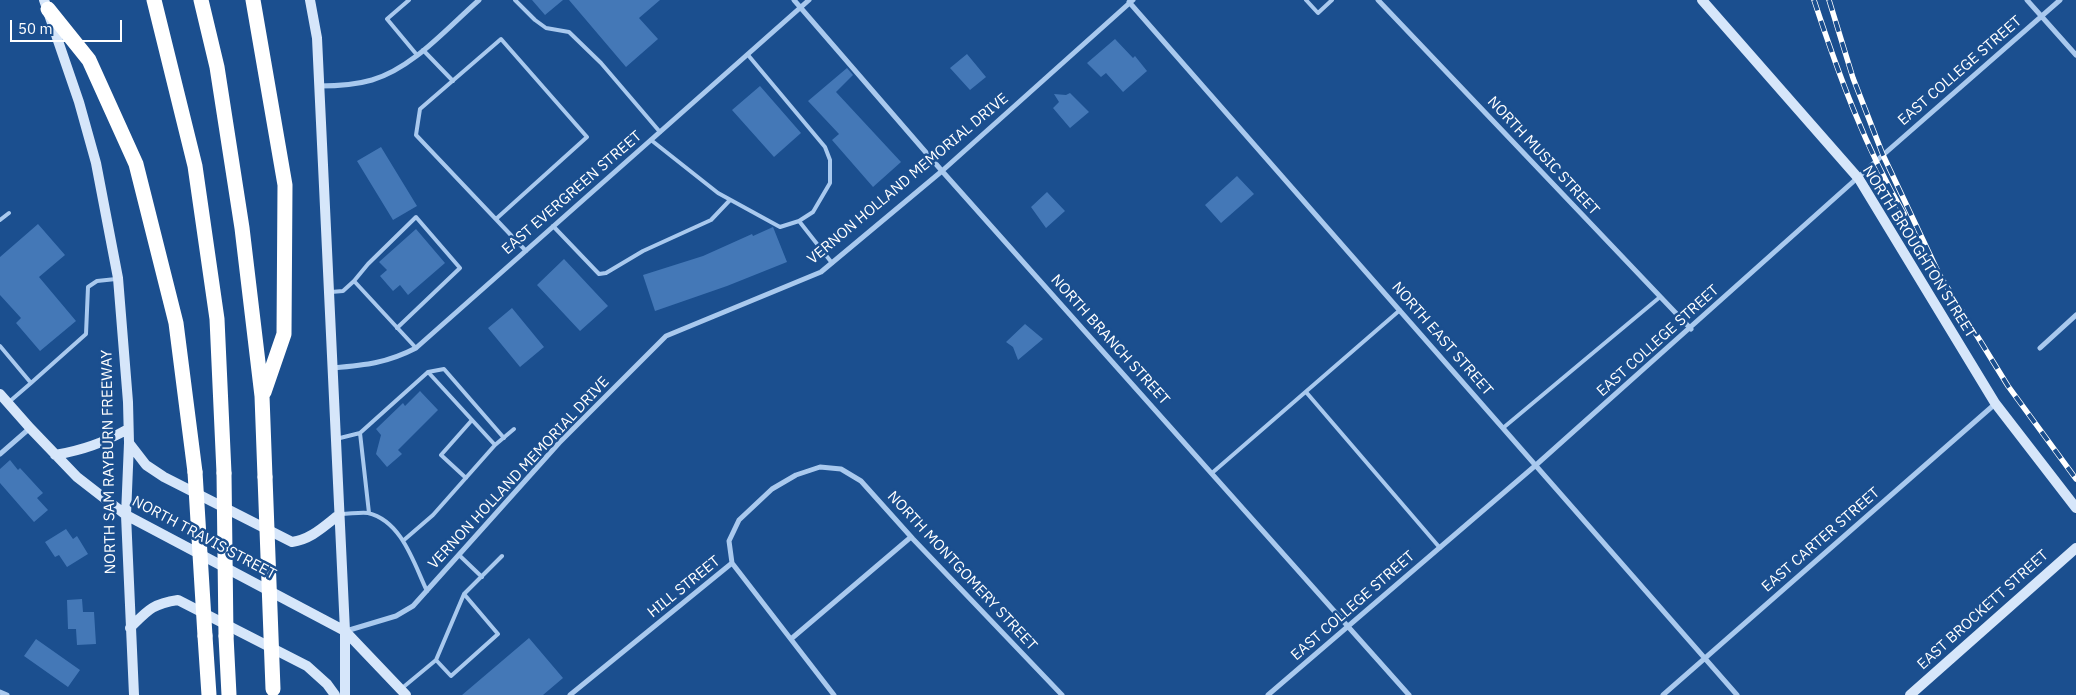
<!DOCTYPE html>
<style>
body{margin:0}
#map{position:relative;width:2076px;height:695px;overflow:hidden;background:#1b4f8f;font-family:"IBM Plex Sans",sans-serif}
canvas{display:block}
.scale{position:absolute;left:10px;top:20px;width:112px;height:22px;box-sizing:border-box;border:2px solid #fff;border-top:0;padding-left:6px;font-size:15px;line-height:18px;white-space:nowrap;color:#fff;-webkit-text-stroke:4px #1b4f8f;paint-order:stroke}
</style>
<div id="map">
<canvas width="2076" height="695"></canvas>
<div class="scale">50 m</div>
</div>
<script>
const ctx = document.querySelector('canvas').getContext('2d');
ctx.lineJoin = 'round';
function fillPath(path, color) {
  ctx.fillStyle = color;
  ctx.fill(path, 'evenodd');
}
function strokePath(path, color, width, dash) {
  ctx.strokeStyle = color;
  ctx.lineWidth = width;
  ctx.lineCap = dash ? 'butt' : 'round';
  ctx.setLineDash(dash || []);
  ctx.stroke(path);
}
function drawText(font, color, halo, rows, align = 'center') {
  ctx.font = font + ' "IBM Plex Sans",sans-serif';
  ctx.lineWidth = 5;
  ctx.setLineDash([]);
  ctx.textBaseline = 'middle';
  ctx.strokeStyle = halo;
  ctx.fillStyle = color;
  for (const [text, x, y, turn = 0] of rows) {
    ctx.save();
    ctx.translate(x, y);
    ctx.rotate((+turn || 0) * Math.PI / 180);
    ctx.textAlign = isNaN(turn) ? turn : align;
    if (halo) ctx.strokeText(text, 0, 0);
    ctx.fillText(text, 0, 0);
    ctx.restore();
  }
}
fillPath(new Path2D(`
 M532,0H563L545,15Z
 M569,0H660L639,18L658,39L626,67Z
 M1115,39L1133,58L1135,56L1147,71L1123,92L1106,73L1101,77L1087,63Z
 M967,54L986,77L970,90L950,68Z
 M847,68L853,75L836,92L901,162L873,187L832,140L839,134L808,101Z
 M760,86L801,133L774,157L732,110Z
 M1070,93L1089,112L1070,128L1053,108L1059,102L1054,94L1066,95Z
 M381,147L417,206L393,220L357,161Z
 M1237,176L1254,194L1221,223L1205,205Z
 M1047,192L1065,211L1046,228L1031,207Z
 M38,224L65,255L39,277L76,321L40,351L16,323L21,318L0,295V257Z
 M773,227L787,262L727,286L655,311L643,275L703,256L752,234L753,236Z
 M416,229L445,263L408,295L400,285L393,291L380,276L387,270L379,262Z
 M564,259L608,306L580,331L537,285Z
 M512,308L544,347L520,367L488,328Z
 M1025,324L1043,339L1018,360L1013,347L1006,342Z
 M420,391L438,410L398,450L402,454L387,467L376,454L381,435L376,429L403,403L405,406Z
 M10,460L18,470L20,468L43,493L37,498L48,510L34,522L0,483V469Z
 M66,529L73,539L77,536L88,554L67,567L59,555L55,557L45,542Z
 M82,599L83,612H94L96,644L77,645L76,629H68L67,600Z
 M529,638L563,678L543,695H462Z
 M36,639L80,670L68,687L24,656Z`), '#4478b7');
strokePath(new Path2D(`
 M409,0L387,19L417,55
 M515,0L535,20L546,28L569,32L601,63L660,132
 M1306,0L1318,13L1332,0
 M423,50L453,81
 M651,140L718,193L780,227L799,221L813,212L830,183V160L825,147L748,55
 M496,219L587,137L501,39L420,109L416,135L526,251
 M0,220L9,213
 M799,221L832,263
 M553,226L599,274L606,273L643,251L711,220L730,200
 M354,281L368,264L416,217L460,268L397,328
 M331,292L343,291L354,281L416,348
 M0,346L31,383L9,402
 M428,372L444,369L504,438
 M31,383L86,334L88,287L97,281L116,279
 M1306,392L1440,548
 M1503,428L1660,297
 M360,433L369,513
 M336,439L360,433L428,372L495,445L514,429
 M1212,473L1400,310
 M466,478L441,455L472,420
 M341,514C350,514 360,512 368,513C402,521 414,564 427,591
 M404,540L433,515L495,445
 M459,555L482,577
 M436,660L451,676L498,634L464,594
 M401,689L436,660L464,594L502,556`), '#a9c9ee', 4);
strokePath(new Path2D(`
 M794,0L942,171L1409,695
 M1378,0L1691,329
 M2027,0L2076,55
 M1129,2L1737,695
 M319,86C337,86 355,85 372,80C413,68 447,28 479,0
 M2040,348L2076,315
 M333,368C366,365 387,363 416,348L809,0
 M0,454L30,428
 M732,563L834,695
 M346,631L396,616L413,606L559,443L666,336L821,272L942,171L1133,0
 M791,639L911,537
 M0,692L7,695
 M570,695L732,563L729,541L739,520L772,489L796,475L820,467L841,469L861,481L913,539L1062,695
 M1268,695L1536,465L1883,155L2060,0
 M1663,695L1995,404`), '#a9c9ee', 5);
strokePath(new Path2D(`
 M44,0L79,102L96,163L118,278L128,402L129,443L126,515L134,695
 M310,0L317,38L345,631V695
 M1702,0L1859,179L1995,403L2076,508
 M0,394L30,428L77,477L126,515L345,631L406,695
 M129,443L146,465L164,477L292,542C312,539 324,526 340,514
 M55,455C83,450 103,443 128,429
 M130,628C148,610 152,604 178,600L307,666L327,684L335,695
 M1910,695L2076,548`), '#d6e6fa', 10);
strokePath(new Path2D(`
 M154,0L195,166L217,319L224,473
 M201,0L217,67L242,228L262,396L265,477
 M253,0L285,185L284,334L264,392
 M48,9L89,60L136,164L176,323L195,472
 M205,636L209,695
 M226,636L229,695`), '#fff', 15);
const rail = new Path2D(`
 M1814,0C1838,73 1865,147 1904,214
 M1829,0L1853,78L1883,155L1939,274L2008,386L2076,479`);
strokePath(rail, '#fff', 5.5);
strokePath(rail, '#1b4f8f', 4, [11]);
strokePath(new Path2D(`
 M195,472L205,636
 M224,473L226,636
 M265,477L273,689`), '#fff', 15);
drawText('15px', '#fff', '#1b4f8f', [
 ["EAST COLLEGE STREET",1960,71,-41],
 ["NORTH MUSIC STREET",1543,156,47],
 ["VERNON HOLLAND MEMORIAL DRIVE",908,179,-40],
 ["EAST EVERGREEN STREET",572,193,-41],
 ["NORTH BROUGHTON STREET",1919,252,58],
 ["NORTH EAST STREET",1442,339,49],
 ["NORTH BRANCH STREET",1110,340,48],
 ["EAST COLLEGE STREET",1658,341,-42],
 ["NORTH SAM RAYBURN FREEWAY",109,462,-91],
 ["VERNON HOLLAND MEMORIAL DRIVE",519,473,-47],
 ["NORTH TRAVIS STREET",204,538,28],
 ["EAST CARTER STREET",1821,540,-41],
 ["NORTH MONTGOMERY STREET",962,571,47],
 ["HILL STREET",684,587,-39],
 ["EAST COLLEGE STREET",1353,606,-41],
 ["EAST BROCKETT STREET",1983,610,-42]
]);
</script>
